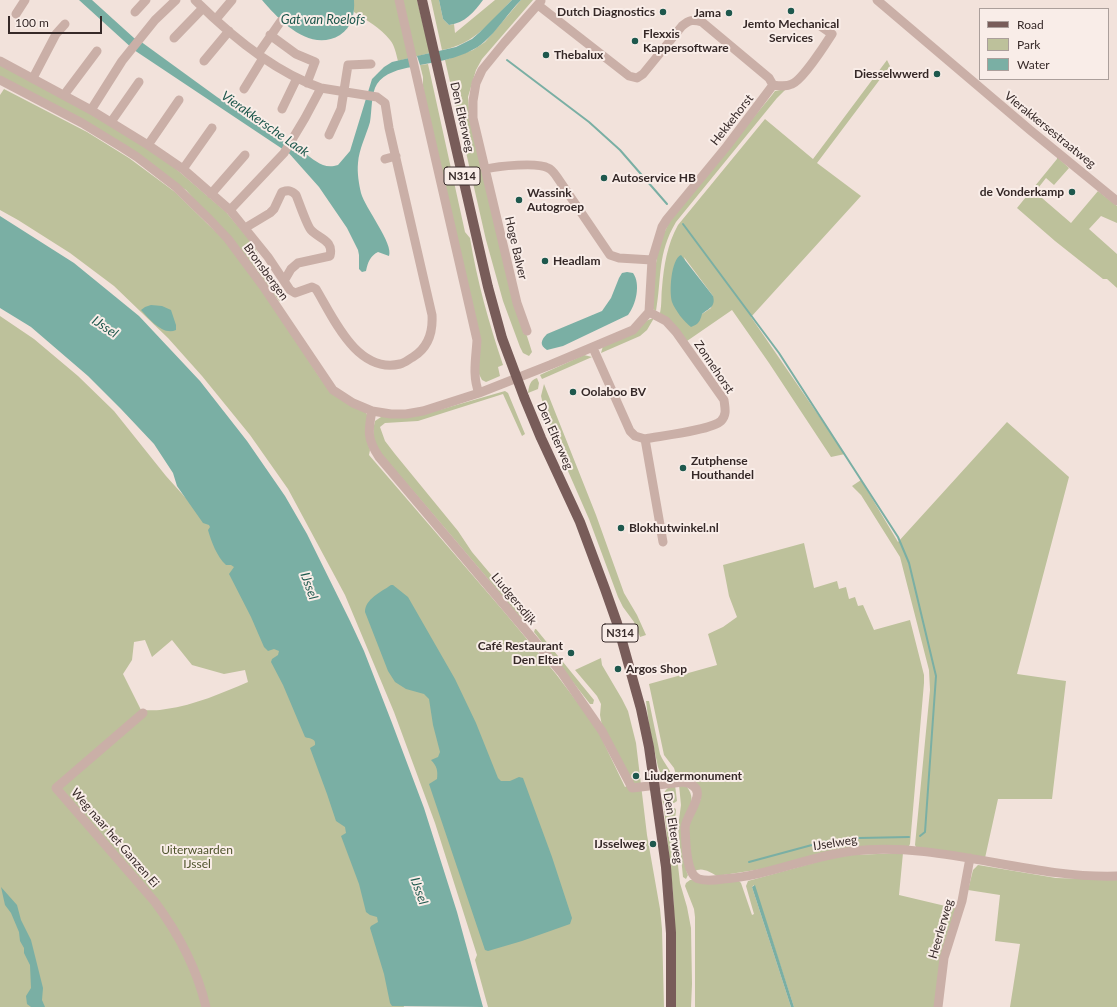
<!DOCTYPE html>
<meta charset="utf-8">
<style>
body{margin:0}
#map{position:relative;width:1117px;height:1007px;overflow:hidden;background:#f2e2db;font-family:Lato,sans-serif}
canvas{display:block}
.legend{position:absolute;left:979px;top:8px;width:130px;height:72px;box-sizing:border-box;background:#f9ede8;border:1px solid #ab9f9b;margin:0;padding:5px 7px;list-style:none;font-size:12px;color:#362928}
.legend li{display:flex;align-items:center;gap:8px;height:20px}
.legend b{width:20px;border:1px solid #ab9f9b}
.scale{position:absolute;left:8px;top:16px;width:94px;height:18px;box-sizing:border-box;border:2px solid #362928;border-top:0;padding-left:5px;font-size:12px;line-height:14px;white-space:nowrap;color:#362928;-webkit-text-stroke:3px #f9ede8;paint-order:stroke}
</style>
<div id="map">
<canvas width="1117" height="1007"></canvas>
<ul class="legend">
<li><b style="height:5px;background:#785c59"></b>Road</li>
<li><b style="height:11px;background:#bdc19b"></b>Park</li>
<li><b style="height:11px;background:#7aafa4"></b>Water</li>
</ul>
<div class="scale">100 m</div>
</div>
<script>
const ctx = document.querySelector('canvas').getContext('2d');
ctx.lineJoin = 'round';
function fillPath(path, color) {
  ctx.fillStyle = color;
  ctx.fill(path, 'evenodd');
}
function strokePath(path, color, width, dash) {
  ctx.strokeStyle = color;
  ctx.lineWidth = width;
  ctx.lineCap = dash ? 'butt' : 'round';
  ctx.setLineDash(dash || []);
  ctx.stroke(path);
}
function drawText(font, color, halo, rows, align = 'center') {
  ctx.font = font + ' Lato,sans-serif';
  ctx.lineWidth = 4;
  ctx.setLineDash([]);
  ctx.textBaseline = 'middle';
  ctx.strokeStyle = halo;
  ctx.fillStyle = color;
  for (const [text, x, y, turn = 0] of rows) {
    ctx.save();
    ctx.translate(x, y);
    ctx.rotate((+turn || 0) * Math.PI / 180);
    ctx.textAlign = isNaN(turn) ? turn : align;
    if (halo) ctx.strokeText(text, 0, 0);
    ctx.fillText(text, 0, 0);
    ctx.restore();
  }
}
fillPath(new Path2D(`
 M354,0H396L409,58L398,61C396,54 395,46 390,40C381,28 366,20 354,12Z
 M402,0H417L430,53L414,57Z
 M431,0H439L443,19L449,25L454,24L455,33L495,0H512C490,22 475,44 442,50Z
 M521,0H533L482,59L476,70L468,97L470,118L513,302L524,334L526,333L532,352L529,356L523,353L520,347L503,301L486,240L445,60L473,50L485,42Z
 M887,60L890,66L817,163L861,196L751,317L845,454L831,457L769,363L732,310L687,341L660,313C662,304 661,296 662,288C664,265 667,245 678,225L765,119L813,159ZM684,257L713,296L711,308L702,314Z
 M0,63L81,107L168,162L226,212L253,244L282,302L279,301L252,265L186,190L0,77Z
 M428,64L465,232L470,238C477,281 489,323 503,365L498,367L500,376L486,382L482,380L479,374L478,365L423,87V77L420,65Z
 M4,89L87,132L129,158L175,192L225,241L261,288L320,378L366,413L368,416L367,441L370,450L369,455L506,614L556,674L590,719L599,733L625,787L632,783L602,726L600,715L601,704L597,696L575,670L601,658L602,665L622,699L628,711L636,743L647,835L660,909L662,929L664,1007H488L475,960L477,955L435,823L394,712L345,595L288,489L250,435L202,376L168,338L114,286L70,253L18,220L0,210V95Z
 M786,89L777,98L676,222C657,254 662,277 656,311L653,309V282L659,244L672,216L772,95L775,91Z
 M1057,157L1069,168L1054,185L1046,178L1035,192L1071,223L1098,191L1117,206V223L1101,216L1089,229L1117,254V288L1107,279H1103L1055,241L1017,208L1057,159Z
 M0,316L34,339L78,376L114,411L166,476L210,525L234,564L280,650L317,742L379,917L404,1007H0ZM145,640L152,657L172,640L192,665L224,674L245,670L248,682C222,693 195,705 166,709C158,711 149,710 141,710L123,674L132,660L134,642Z
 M654,318L647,330L640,336L601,353L603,346L648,320Z
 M584,355L592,357L542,379L540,375L542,374Z
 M537,378L539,383L538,389L528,393C529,386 530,380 537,378Z
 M544,384L596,515L624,593L637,615L646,635L640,637L634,622L623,607L618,597L589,519L557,446L545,412L541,396Z
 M505,391L508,393L525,434L522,436L503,394L418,421L385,423L380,427L385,441L395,454L458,531L472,552L525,615L522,618L524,620L519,617C473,560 425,505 378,450C373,439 372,432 375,421L381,417L439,410Z
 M1007,422L1069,477L1017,674L1066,681L1052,799H998L985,858L916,847L915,845L930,690L929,670L900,557L861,495L852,486L861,480L898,542Z
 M804,543L814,588L837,581L839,589L846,587L849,599L855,597L858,606L863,605L874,630L910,620L924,675V683L910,844L909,846L717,876C710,872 701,866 694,872L692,866L688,828L701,798L677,778L674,768L664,755L649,684L717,665L708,634L723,627L737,617L729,596L723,565Z
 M535,629H536L594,700L593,704H590L534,632Z
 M646,701H649L660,754C664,764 671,769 673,780L666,779L660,772L658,767L649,725Z
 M675,785L677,801L674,803L663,805C662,794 664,788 675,785Z
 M679,785L687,787C699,803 684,815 682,832C681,840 686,863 687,873L688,875L686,879L683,877L678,827L681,805Z
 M675,808L676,810L674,830L680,883L687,907L691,928L692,984L691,1007H675L676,949L673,893L664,809Z
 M903,853L899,895L958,909L936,1007H794L754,885L752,887L791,1007H695V917L694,909L685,886L686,883L690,880L739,881L741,883L752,915L754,914L746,886L748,881L828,859L852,855Z
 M978,865L1056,878L1117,880V1007H1010L1020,944L995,941L1000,895L968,890L973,870Z`), '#bdc19b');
fillPath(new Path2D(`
 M79,0H92L134,38L140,41L217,97L288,144L284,150L134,50Z
 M262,0H354C355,14 352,27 340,35C310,53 280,21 262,0Z
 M439,0H483C474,12 465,23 449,25L443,19Z
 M512,0H521C508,13 497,31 484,42C467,57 441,61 420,65L417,56L456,47L472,39L480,32Z
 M409,58L412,67C400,69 384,73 377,84C371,93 372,111 370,122C366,136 359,149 358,163C357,173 359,184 361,193C365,208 394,244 389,256L378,252C370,256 368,262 366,271L362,272L359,269V255L358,250L347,228L319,187L287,151L291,146C295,148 299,149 303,152C315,160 323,170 338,165L350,151L372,79L384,67L392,62Z
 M0,216L74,263L139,316L200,381L247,441L285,496L307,534L350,621L364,651L392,723L424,808L457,912L483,1007L392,1006L390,1003L384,974L370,928L371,926L378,922L377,917L370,915L366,912L359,884L341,836L346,833L345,827L336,821L327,794L310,748L315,745C316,738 310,739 305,737L283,685L271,662L272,659L278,655L279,651L274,649L268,651L264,647L251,617L229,574L234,567L231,565H226C217,557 211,541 208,530L210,527L209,525L203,523L177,486L173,473L154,444L121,409L88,376L31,327L0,308Z
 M681,255L713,296C716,307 709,308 702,314C700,321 699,324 691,327C684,322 675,310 672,302C669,292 671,259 681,255Z
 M627,272L633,273C641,284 636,305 628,315L563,346L547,350C539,345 541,340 547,334L602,311L611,298L619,278L622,273Z
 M151,305L162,306L171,310L176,325V330C163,336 149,319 141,310L145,307Z
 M391,585H393L408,597L455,679L476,723L498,778L501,781H510L519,777L523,778L552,857L572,918L570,924L522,941L488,951L485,950L429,784L437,779C438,771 437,766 431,760L438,757L440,752L433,725L429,699L424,694L406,689L395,682L388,671L365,612C365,599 381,592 391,585Z
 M755,885L794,1007H791L752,887Z
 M1,887L17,905L21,920L31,940L43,988L42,1000L45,1007H31L27,1004L26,996L31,988L30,965L24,953V948L20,941L19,932L11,913L5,905Z`), '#7aafa4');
strokePath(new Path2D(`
 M507,60L589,122L620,150L667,204
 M683,224L779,353L898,537L909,563L936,676L925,832L920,836
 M749,862L823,842L859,838L909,837`), '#7aafa4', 2);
strokePath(new Path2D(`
 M195,0C230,35 274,72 321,88L305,118L284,153L230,210
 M399,0L477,340C476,358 472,376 479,393
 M877,0L1030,130L1117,201
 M135,12L146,0
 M16,14L25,0
 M216,19L232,0
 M270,35L296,54L315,62L307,83
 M174,38L203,8
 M258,54L281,21
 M0,61L91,110L148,145L183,169L230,210L268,257L290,290L295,293L312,287L316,289C334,319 357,374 400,364C405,363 409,359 413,357C429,347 433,332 432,315L389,128L385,103L377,97L321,88
 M204,61L229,31
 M33,78L56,34L65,24
 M0,80L82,123L123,148L137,157L176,187L210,220L228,239L263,286L333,390L353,403L372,411L391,414H406L423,411L479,393L550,365L633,330L649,312L652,260L662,227L667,219L727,146L773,85L769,78L702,22C693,19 689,20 682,26L643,74L637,78L629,76L538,5
 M773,85C780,86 786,87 792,84C802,80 825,45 832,34L819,25
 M244,89L263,58
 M64,95L97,51
 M282,109L297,78
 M91,110L122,61L155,20L176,0
 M111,122L139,82
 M329,135L341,109L348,65L371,64
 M148,145L179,100
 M385,159L396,156
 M183,169L212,128
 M486,169C498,166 538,162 548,168C551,169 555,174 557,177L610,255L619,258L652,260
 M211,194L245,155
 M245,228L270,213L274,209L282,192C288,190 291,190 296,195C299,202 307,226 311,230C319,239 334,240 330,256L298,263L291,269L284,281
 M527,331L517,303L473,118V101L476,83L482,70L504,43L541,1
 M593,348L630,431L635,436L645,439C660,436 712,430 721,421C727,415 725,408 724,400L676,332L666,321L649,312
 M372,411C368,431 367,439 379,457L561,672L602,731L632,788L683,782C713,787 687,812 685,827C686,840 685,875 699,879C706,881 716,880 723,879C768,876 809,856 853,851C942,841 1028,879 1117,876
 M645,439L663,542
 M143,713L56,788L155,902C178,933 197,969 206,1007
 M938,1007L944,958L962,901L970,858`), '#caafa7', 9);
strokePath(new Path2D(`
 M422,0L488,287L502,338L524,397L541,438L580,522L605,589L617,623L641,709L649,747L666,867L671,933V1007`), '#785c59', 10);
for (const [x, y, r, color] of [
 [791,11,4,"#1e584d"],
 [663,12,4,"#1e584d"],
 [729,13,4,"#1e584d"],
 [635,41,4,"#1e584d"],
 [546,55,4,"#1e584d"],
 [937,74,4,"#1e584d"],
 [604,178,4,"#1e584d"],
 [1072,192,4,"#1e584d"],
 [519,200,4,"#1e584d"],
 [545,261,4,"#1e584d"],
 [573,392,4,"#1e584d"],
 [683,468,4,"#1e584d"],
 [621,528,4,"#1e584d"],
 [571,653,4,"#1e584d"],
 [618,669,4,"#1e584d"],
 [636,776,4,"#1e584d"],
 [653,844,4,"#1e584d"]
]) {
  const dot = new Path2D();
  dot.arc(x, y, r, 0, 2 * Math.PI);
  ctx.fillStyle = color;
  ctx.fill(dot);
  strokePath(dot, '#f9ede8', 1.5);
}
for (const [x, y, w] of [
 [462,176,36],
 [620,633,36]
]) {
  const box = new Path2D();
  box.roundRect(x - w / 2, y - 9, w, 18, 3);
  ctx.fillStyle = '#f9ede8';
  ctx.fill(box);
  strokePath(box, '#362928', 1);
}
drawText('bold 11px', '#362928', null, [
 ["N314",462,176],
 ["N314",620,633]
]);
drawText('bold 12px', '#362928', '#f9ede8', [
 ["Dutch Diagnostics",655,12,"right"],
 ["Jama",721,13,"right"],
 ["Jemto Mechanical",791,24,"center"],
 ["Services",791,38,"center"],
 ["Flexxis",643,34],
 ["Kappersoftware",643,48],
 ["Thebalux",554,55],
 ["Diesselwwerd",929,74,"right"],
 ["Autoservice HB",612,178],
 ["de Vonderkamp",1064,192,"right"],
 ["Wassink",527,193],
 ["Autogroep",527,207],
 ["Headlam",553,261],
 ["Oolaboo BV",581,392],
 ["Zutphense",691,461],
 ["Houthandel",691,475],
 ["Blokhutwinkel.nl",629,528],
 ["Café Restaurant",563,646,"right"],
 ["Den Elter",563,660,"right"],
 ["Argos Shop",626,669],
 ["Liudgermonument",644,776],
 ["IJsselweg",645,844,"right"]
], 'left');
drawText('12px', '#362928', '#f9ede8', [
 ["Den Elterweg",462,117,77],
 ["Hekkehorst",732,120,-52],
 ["Vierakkersestraatweg",1050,130,39],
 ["Hoge Balver",516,248,77],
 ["Bronsbergen",266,272,54],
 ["Zonnehorst",714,367,56],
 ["Den Elterweg",555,436,66],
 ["Liudgersdijk",514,599,50],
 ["Den Elterweg",673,828,81],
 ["Weg naar het Ganzen Ei",115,838,49],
 ["IJselweg",835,843,-9],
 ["Heerlerweg",941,929,-74]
]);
drawText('12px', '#4f542c', '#f9ede8', [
 ["Uiterwaarden",197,850],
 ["IJssel",197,864]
]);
drawText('italic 13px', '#1e584d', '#f9ede8', [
 ["Gat van Roelofs",323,20],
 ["Vierakkersche Laak",265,124,35],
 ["IJssel",105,327,34],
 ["IJssel",309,586,70],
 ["IJssel",419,891,70]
]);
</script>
